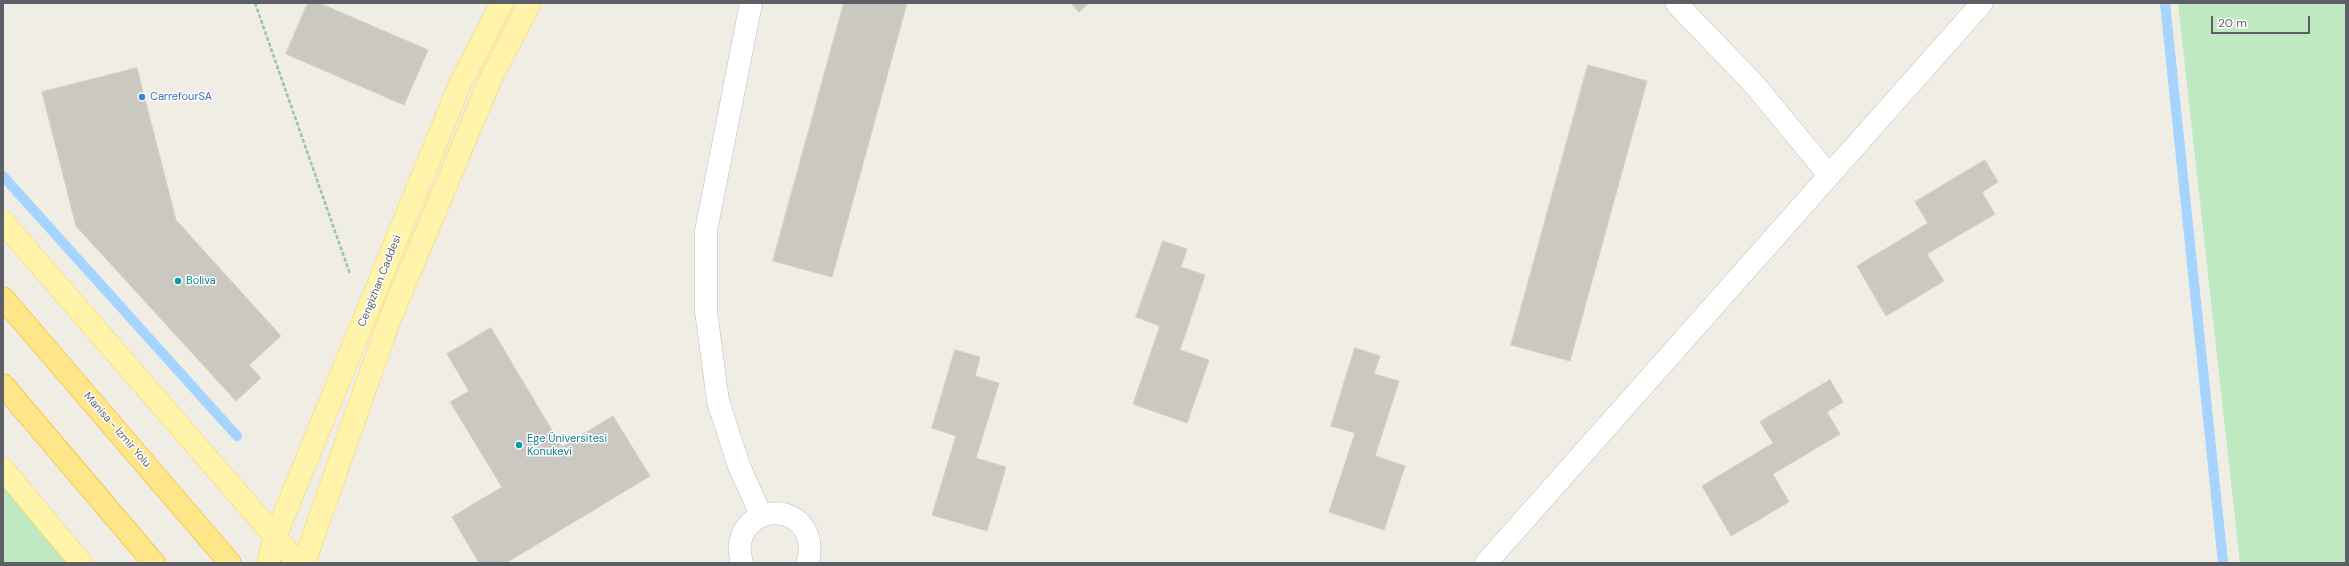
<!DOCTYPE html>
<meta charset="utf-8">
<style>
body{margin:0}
#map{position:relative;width:2349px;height:566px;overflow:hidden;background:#efede4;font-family:"DM Sans",sans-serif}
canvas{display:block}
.frame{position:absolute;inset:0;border:4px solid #5c6066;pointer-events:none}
.scale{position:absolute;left:2211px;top:16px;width:99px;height:18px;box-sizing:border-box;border:2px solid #5c6066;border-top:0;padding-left:5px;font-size:12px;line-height:14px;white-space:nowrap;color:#5c6066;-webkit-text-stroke:3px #fff;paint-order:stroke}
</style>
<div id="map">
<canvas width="2349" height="566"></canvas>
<div class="frame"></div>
<div class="scale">20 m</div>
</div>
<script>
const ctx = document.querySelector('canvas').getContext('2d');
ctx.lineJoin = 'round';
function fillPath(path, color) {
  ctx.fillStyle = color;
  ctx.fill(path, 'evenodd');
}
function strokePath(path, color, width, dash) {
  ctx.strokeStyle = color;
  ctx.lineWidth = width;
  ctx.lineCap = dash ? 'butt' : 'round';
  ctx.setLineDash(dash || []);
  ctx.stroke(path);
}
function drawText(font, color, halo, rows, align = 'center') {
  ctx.font = font + ' "DM Sans",sans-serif';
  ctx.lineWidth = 3;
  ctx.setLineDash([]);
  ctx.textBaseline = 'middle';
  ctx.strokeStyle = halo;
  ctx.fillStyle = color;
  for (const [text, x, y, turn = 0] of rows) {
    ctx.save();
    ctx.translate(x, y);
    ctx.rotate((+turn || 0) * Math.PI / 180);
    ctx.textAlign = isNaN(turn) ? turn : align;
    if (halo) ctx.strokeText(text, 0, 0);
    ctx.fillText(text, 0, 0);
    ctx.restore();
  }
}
fillPath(new Path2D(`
 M2178,3H2346V563H2240Z
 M3,483L67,563H3Z`), '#bfe9c0');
strokePath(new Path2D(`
 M2165,3L2223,563
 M3,176L237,436`), '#a4d4ff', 10);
const building = new Path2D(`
 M308,3H319L428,50L404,105L286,54Z
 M844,3H907L832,277L773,261Z
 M1071,3H1089L1079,12Z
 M1588,65L1647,81L1570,361L1511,345Z
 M137,68L176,220L281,336L249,365L261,378L236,401L76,226L42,92Z
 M1985,160L1998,182L1982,192L1995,214L1927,254L1944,281L1886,316L1857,266L1928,223L1915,202Z
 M1163,241L1187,249L1181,267L1205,275L1180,350L1209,360L1187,423L1133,404L1160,326L1136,317Z
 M491,328L562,447L613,416L650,476L506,563H479L452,517L502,487L450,402L469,391L447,354Z
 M1355,348L1380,356L1374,374L1399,381L1375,456L1405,466L1384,530L1329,512L1355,433L1331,426Z
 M955,350L980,357L975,376L999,383L976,458L1006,467L987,531L932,515L956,436L932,428Z
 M1830,380L1843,402L1827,412L1840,434L1773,474L1789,502L1731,536L1702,486L1773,443L1760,422Z`);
fillPath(building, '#cac8c1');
strokePath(building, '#d5cfc2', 1);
const minor = new Path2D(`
 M751,3L706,231V311L718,401L739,466L761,515
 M1676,3L1753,83L1829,175
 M742,563C726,510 800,494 809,542C810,549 810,557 807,563
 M1486,563L1982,3`);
const major = new Path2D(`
 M3,222L298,563
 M3,469L81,563
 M268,563L275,537L460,84L502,3
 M304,563L389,321L491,78L530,3`);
const highway = new Path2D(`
 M3,298L230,563
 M3,385L154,563`);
strokePath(minor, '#b9bcc1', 23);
strokePath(major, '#fbd251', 23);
strokePath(highway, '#f3b000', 23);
strokePath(new Path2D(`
 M255,3L350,274`), '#96c8a6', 2.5, [4, 2]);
strokePath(minor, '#fff', 22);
strokePath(major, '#fff4a9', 22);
strokePath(highway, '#ffe68b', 22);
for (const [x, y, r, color] of [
 [142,97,4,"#3f7fe0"],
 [178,281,4,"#0f9aa8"],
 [519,445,4,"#0f9aa8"]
]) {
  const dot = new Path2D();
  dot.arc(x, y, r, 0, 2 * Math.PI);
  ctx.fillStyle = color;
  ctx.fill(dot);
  strokePath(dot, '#fff', 1.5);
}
drawText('11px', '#366cbe', '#fff', [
 ["CarrefourSA",150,97]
], 'left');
drawText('11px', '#0d838f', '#fff', [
 ["Boliva",186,281],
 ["Ege Üniversitesi",527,439],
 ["Konukevi",527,452]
], 'left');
drawText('11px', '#5c6066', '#fff', [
 ["Cengizhan Caddesi",380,281,-68],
 ["Manisa - İzmir Yolu",117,430,49]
]);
</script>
